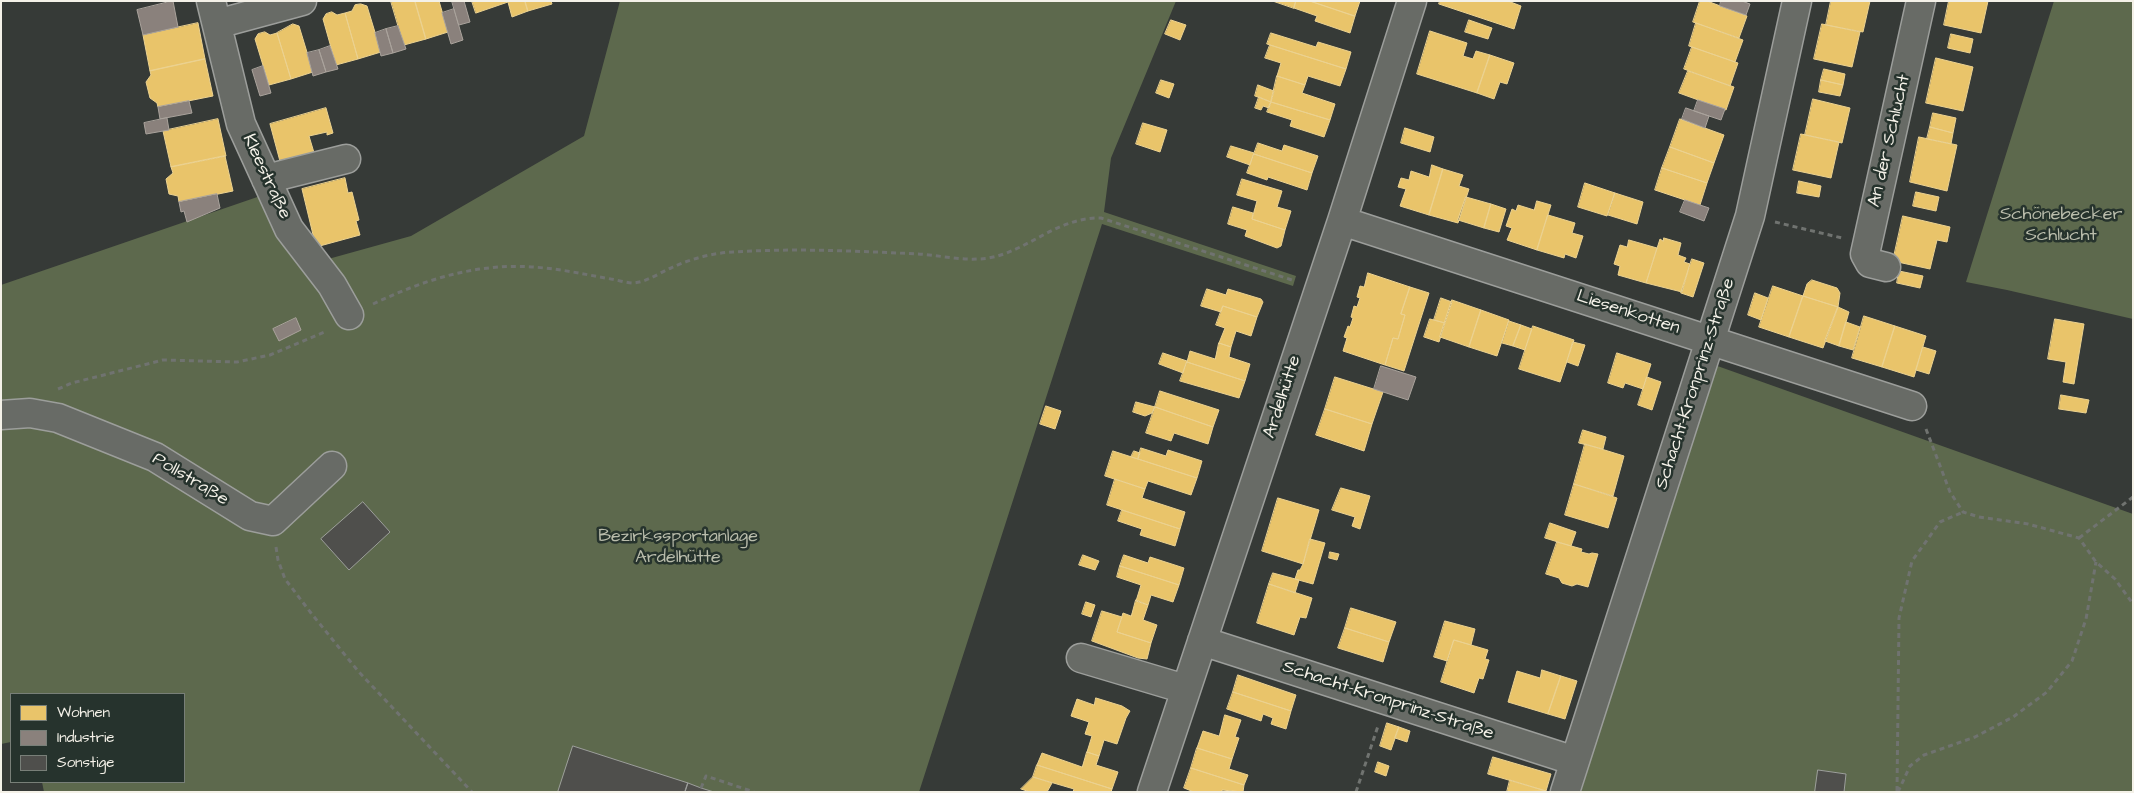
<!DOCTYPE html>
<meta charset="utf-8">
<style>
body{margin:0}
#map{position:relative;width:2134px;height:793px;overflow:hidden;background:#363a37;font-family:"Architects Daughter",sans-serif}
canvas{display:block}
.frame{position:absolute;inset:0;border:2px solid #f4f1e8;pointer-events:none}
.legend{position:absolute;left:10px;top:693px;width:175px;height:90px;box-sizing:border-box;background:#26332d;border:1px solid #787f78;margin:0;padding:6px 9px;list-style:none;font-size:15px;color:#f4f1e8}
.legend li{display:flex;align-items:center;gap:10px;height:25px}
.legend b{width:25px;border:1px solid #787f78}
</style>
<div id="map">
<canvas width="2134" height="793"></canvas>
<div class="frame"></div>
<ul class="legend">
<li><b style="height:14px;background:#e9c46a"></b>Wohnen</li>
<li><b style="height:14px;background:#8a817c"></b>Industrie</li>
<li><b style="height:14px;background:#4f4f4c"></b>Sonstige</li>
</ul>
</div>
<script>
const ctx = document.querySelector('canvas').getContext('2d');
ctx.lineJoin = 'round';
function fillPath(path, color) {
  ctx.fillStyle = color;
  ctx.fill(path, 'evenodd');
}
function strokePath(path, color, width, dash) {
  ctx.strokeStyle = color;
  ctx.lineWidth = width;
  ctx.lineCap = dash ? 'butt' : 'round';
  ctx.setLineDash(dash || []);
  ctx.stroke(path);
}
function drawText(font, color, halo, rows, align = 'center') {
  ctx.font = font + ' "Architects Daughter",sans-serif';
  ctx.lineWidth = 5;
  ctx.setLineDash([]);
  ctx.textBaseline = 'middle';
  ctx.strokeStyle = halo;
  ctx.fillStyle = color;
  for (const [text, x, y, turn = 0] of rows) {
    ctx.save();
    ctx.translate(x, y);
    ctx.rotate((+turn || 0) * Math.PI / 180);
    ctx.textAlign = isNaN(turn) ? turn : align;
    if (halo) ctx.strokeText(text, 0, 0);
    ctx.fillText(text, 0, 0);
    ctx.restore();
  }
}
fillPath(new Path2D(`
 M620,1H1176L1111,158L1104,212L1296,276L1293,286L1102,224L919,792H44L42,782H184V694H11V742L1,744V285L269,193L303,266L411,236L584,136Z
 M2054,1H2133V319L2007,290L1966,282Z
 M1709,363L2133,514V792H1581Z`), '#5d694d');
const homes = new Path2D(`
 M391,1H415L426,39L404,45Z
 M415,1H439L448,32L426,39Z
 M472,1H525L528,11L512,17L508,2L476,13Z
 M525,1H551L552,4L528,11Z
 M1273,1H1296L1294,8Z
 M1296,1H1310L1355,16L1350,33L1315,21L1317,16L1294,8Z
 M1310,1H1360L1355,16Z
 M1440,1H1508L1521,6L1514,29L1439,4Z
 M1700,1H1707L1747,16L1739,38L1693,22Z
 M1831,1H1870L1863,32L1826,25Z
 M1949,1H1988L1981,33L1944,25Z
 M361,4L367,6L381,52L358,59L345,13L352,11L355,5Z
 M332,12L337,15L345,13L358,59L336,65L323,19L326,14Z
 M1171,20L1186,25L1180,40L1165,34Z
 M1469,20L1492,28L1488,39L1465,32Z
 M198,23L205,59L150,71L143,35Z
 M1696,23L1743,40L1735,62L1689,46Z
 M293,24L299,26L313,72L291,79L277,33Z
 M1822,24L1860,32L1852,67L1814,59Z
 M1430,31L1467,43L1463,56L1473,59L1476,51L1490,55L1477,93L1417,74Z
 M265,32L270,35L277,33L291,79L269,85L255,39L258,34Z
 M1271,33L1316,47L1318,42L1351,52L1346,69L1267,44Z
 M1951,34L1973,39L1970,53L1948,48Z
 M1270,45L1346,69L1340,86L1308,76L1305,85L1277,76L1281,63L1265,58Z
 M1692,47L1738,63L1730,86L1684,69Z
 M1490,55L1514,63L1507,84L1500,82L1494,99L1477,93Z
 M1936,58L1973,67L1963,111L1926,103Z
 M205,59L213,96L158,107L157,103L150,98L146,82L151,75L150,71Z
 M1824,69L1845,74L1843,85L1821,80Z
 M1688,71L1734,87L1726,110L1679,93Z
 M1277,76L1305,85L1302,93L1335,104L1330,120L1271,102Z
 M1161,80L1174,84L1169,98L1156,93Z
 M1821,80L1843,85L1840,96L1819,92Z
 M1258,85L1274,91L1271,102L1255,96Z
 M1259,97L1271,102L1269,108L1263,106L1261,110L1255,108Z
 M1813,99L1850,108L1842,143L1805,135Z
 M1271,102L1330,120L1324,137L1290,126L1292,120L1267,112Z
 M326,108L333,133L327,135V132L309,136L315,156L281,165L270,124Z
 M1933,113L1956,118L1953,133L1930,127Z
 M218,119L226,156L171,167L163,131Z
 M1680,119L1724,135L1714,163L1670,147Z
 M1143,123L1167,130L1160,152L1136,144Z
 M1930,127L1953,133L1951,144L1927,139Z
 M1405,128L1434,137L1430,152L1401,143Z
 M1801,134L1839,142L1831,178L1793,170Z
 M1919,137L1957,145L1947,191L1910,182Z
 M1258,143L1282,151L1284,145L1318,156L1312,173L1254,154Z
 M1231,146L1254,153L1250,165L1227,157Z
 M1670,147L1714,163L1707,183L1662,168Z
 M1254,154L1312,173L1307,190L1268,177L1267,180L1247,173Z
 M225,156L233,191L179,202L178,196L169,194L166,179L173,173L171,167Z
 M1432,165L1443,169L1429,215L1400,206L1406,189L1398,187L1401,178L1409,180L1411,171L1429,177Z
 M1662,168L1707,183L1700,205L1655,190Z
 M1443,169L1463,175L1459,186L1469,189L1458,223L1429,215Z
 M345,178L348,193L352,192L359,220L356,221L360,235L316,247L302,189Z
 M1242,179L1282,191L1277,207L1291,211L1285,230L1252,219L1257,201L1237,195Z
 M1799,181L1821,186L1819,197L1797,193Z
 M1585,183L1615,193L1607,216L1578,207Z
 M1916,192L1939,197L1936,211L1913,206Z
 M1615,193L1643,202L1637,224L1608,215Z
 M1466,197L1491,204L1484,228L1458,220Z
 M1537,201L1551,205L1537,250L1507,240L1512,228L1506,226L1512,209L1516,211L1518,205L1534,210Z
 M1491,204L1506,209L1499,232L1484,228Z
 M1233,207L1253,213L1252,219L1285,230L1281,246L1277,248L1245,236L1247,230L1228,224Z
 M1548,215L1575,223L1572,233L1583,236L1576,258L1565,254L1564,258L1537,250Z
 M1903,216L1950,227L1947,242L1937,240L1930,269L1893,261Z
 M1664,238L1681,243L1678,255L1686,258L1684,262L1690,264L1682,292L1646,283L1660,239L1663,241Z
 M1629,240L1657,248L1646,283L1618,275L1620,266L1614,264L1620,245L1627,247Z
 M1692,259L1704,263L1693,297L1681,293Z
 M1899,271L1923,276L1920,288L1897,283Z
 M1368,273L1410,287L1401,314L1405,315L1398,339L1393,338L1385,365L1343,351L1347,338L1344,337L1348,326L1350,327L1353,318L1351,317L1354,306L1357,307L1360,298L1357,297L1360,286L1364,287Z
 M1812,280L1837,288L1840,293L1838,307L1803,296L1807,284Z
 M1773,286L1803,296L1789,337L1759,327Z
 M1410,287L1429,293L1404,371L1385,365L1393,338L1398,339L1405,315L1401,314Z
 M1207,289L1226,295L1228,289L1261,299L1263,302L1257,317L1223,306L1221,312L1201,306Z
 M1755,293L1768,298L1761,320L1748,315Z
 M1803,296L1838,307L1823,348L1789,337Z
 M1441,298L1452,302L1445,323L1434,320Z
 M1452,300L1481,310L1469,347L1440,337Z
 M1223,306L1257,317L1251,336L1236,331L1231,347L1219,343L1225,328L1216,325Z
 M1838,307L1849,312L1839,346L1825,341Z
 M1481,310L1509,320L1497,356L1469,347Z
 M1864,316L1895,326L1882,367L1852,358Z
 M1430,319L1445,323L1439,342L1424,337Z
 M2055,319L2084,324L2074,384L2063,382L2066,362L2048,359Z
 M1509,321L1521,325L1513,346L1502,343Z
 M1846,322L1860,327L1853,350L1839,346Z
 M1521,325L1532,329L1525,350L1513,346Z
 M1533,326L1574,340L1560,382L1519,369Z
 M1895,326L1926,336L1914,377L1882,367Z
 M1573,342L1585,345L1578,366L1567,362Z
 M1219,343L1231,347L1229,357L1250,364L1245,381L1187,362L1190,351L1215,359Z
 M1923,347L1936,351L1929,374L1916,370Z
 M1163,353L1187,361L1183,373L1159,364Z
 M1617,353L1651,364L1643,389L1625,383L1623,388L1608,383Z
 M1187,362L1245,381L1239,398L1180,381Z
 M1335,377L1383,392L1372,424L1325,409Z
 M1647,377L1661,382L1652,410L1638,405Z
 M1160,391L1219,410L1213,427L1155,407Z
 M2061,395L2089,400L2086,413L2059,409Z
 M1136,402L1155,407L1152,413L1145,416L1133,412Z
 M1046,406L1061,411L1055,429L1040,424Z
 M1155,407L1213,427L1208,444L1174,433L1171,441L1146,433Z
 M1325,409L1372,424L1364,451L1316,435Z
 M1583,430L1606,437L1603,449L1579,443Z
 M1585,444L1624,456L1613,496L1574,484Z
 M1141,448L1166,456L1168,450L1202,461L1197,478L1138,459Z
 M1113,451L1197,478L1191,495L1148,481L1145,489L1105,476Z
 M1134,451L1140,453L1138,459L1131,457Z
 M1115,479L1145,489L1142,498L1185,512L1180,529L1107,505Z
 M1574,484L1617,498L1608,528L1565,515Z
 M1341,488L1370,496L1360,529L1352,526L1355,517L1332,510Z
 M1278,498L1319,510L1303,564L1262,551Z
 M1122,510L1180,529L1175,546L1140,535L1142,529L1118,521Z
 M1550,523L1576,532L1571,546L1545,538Z
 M1310,539L1325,543L1313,584L1295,579L1298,570H1300L1303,564Z
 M1557,542L1582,549L1581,552L1589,554L1592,553L1598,554L1588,587L1577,584L1572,586L1562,583L1559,578L1546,574Z
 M1330,552L1339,554L1337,560L1329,558Z
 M1083,555L1099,561L1095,570L1079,565Z
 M1124,555L1148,563L1150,557L1184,568L1179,585L1120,566Z
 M1120,566L1179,585L1173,602L1151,595L1148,605L1136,601L1141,585L1117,577Z
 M1273,573L1299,580L1295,593L1269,584Z
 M1269,584L1312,598L1306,618L1300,617L1294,635L1257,623Z
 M1136,600L1148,605L1143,620L1157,625L1151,643L1117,632L1123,613L1131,616Z
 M1086,602L1095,605L1091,617L1082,614Z
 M1351,608L1396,622L1389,642L1345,628Z
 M1102,611L1122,617L1117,632L1151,643L1147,659L1138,658L1092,641Z
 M1445,621L1475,629L1471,645L1454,640L1447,661L1434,657Z
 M1345,628L1389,642L1383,662L1338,648Z
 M1454,640L1488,650L1485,659L1489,660L1483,679L1479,678L1474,693L1441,682Z
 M1542,670L1561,676L1548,714L1508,702L1517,671L1540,678Z
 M1238,675L1296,695L1291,711L1233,692Z
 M1561,676L1577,681L1565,719L1548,714Z
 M1233,692L1291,711L1286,729L1271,724L1273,718L1263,714L1261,721L1227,709Z
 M1096,698L1122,706L1130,711L1126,718L1117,744L1104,740L1099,756L1087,752L1092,736L1085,734L1089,722L1071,716L1077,699L1094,705Z
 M1225,715L1241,720L1235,737L1239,738L1232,759L1197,748L1203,731L1219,736Z
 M1387,723L1399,727L1391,750L1380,746Z
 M1399,727L1410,731L1407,742L1395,738Z
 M1197,748L1232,759L1229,769L1248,775L1244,785L1191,768Z
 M1087,752L1099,756L1096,765L1118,772L1112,789L1037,765L1042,753L1082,767Z
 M1493,757L1551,774L1546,791L1488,774Z
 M1378,762L1389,766L1386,776L1375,772Z
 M1037,765L1112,789L1111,792H1073L1074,789L1033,777Z
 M1191,768L1244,785L1243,792L1222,790V792H1194L1184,788Z
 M1033,777L1052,783L1047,792H1030L1021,789Z
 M1510,780L1546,791L1507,792Z`);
fillPath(homes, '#e9c46a');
strokePath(homes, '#ecd290', 1);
const industry = new Path2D(`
 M173,1L178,27L143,35L137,10Z
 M452,1H464L470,22L459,25Z
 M1721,1H1742L1750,4L1746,15L1720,6Z
 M454,9L463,40L451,44L442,13Z
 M398,26L406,49L393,53L386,29Z
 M386,29L393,53L381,56L375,33Z
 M330,46L338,69L326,72L319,50Z
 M319,50L326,72L313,76L307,53Z
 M263,66L271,93L260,96L252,70Z
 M1698,100L1725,109L1721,120L1694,111Z
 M189,101L192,113L160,119L158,107Z
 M1686,108L1709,116L1705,128L1682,119Z
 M167,118L169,130L146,134L144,123Z
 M217,194L220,208L187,222L184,211L181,212L179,202Z
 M1685,200L1709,208L1704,221L1680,212Z
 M296,318L301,330L279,341L273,329Z
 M1381,366L1416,377L1408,400L1374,389Z`);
fillPath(industry, '#8a817c');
strokePath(industry, '#aaa39c', 1);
const building = new Path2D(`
 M363,502L390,532L349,570L321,539Z
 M573,746L688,783L685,792H558Z
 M1818,770L1846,774L1844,792H1815Z
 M688,783L701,788L714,792H685Z`);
fillPath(building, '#4f4f4c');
strokePath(building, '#9c9e9b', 1);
const minor = new Path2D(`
 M211,1L241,124L289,229L332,285L349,315
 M217,24L302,1
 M266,179L346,159
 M1342,221L1912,406
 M1886,267L1870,263L1865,254L1921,1
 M1,415L30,413L58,418L155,457L250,516L273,521L332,466
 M1202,641L1575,761
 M1081,658L1185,689
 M1152,792L1342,221L1412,1
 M1565,792L1750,216L1797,1`);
strokePath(minor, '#9c9e9b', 31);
strokePath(new Path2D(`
 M1775,222L1842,238
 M373,304C428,278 482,261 544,268C566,270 588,275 611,279C618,280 626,283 633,283C647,282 659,273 671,268C690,259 712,253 733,252C794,248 857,251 918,254C937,255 958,260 978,259C1022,258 1053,217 1101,218L1295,281
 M58,389L72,383L163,360L237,362L270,355L327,331
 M1926,429L1950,492L1963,512L1979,517L2028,524L2079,538L2096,562L2115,579L2133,604
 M2079,538L2133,497
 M276,547L278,560L285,579L311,613L358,671L472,792
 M701,788L706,776L754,792
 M1897,791L1899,618L1912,561L1940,522L1963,512
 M1356,792L1378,726
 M1898,792L1910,766L1924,755L1975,737L2013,717L2047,692L2072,661L2086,619L2096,562`), '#707370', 3, [5, 4]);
strokePath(minor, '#686b66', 28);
drawText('18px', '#f4f1e8', '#26332d', [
 ["An der Schlucht",1890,141,-77],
 ["Kleestraße",266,177,65],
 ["Liesenkotten",1628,313,18],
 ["Schacht-Kronprinz-Straße",1696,384,-72],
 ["Ardelhütte",1283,397,-72],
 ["Pollstraße",190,480,31],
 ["Schacht-Kronprinz-Straße",1388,701,18]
]);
drawText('18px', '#babdac', '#26332d', [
 ["Schönebecker",2061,215],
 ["Schlucht",2061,236],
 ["Bezirkssportanlage",678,537],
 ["Ardelhütte",678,558]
]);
</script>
